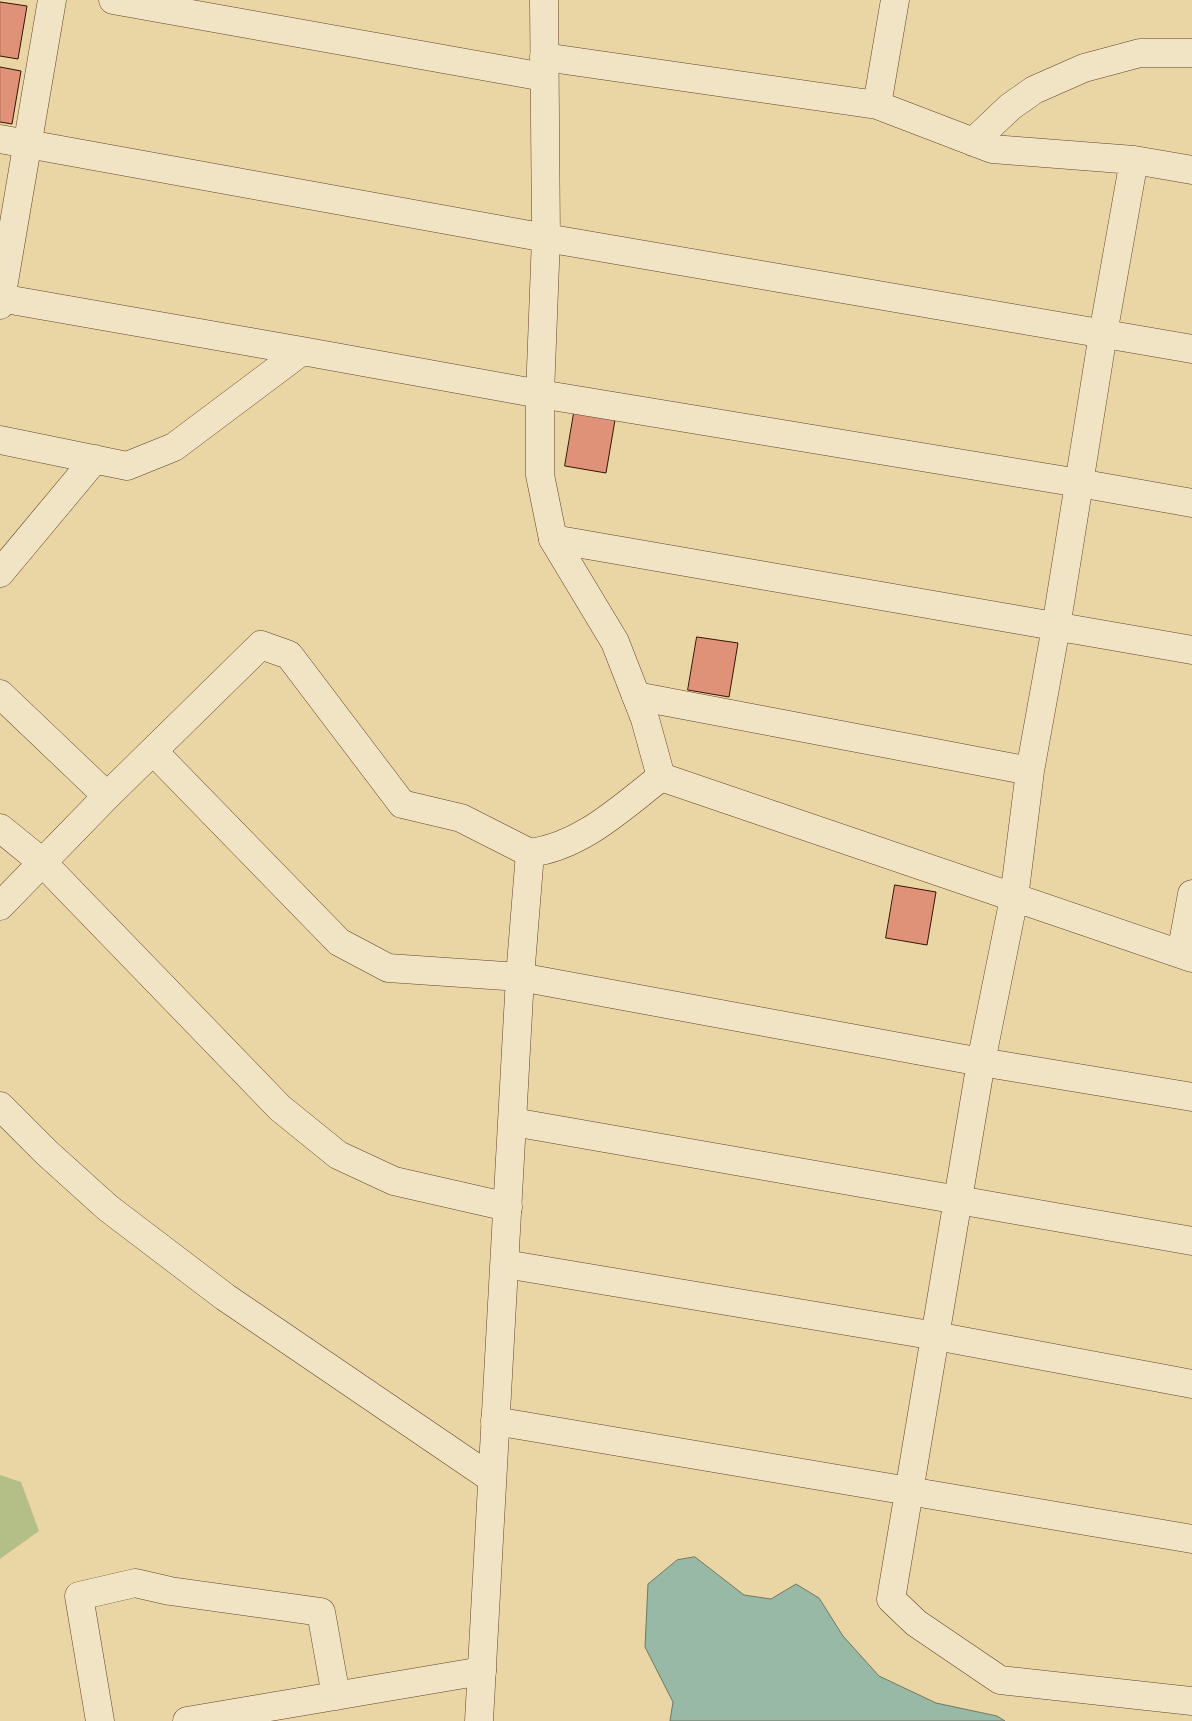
<!DOCTYPE html>
<style>
body{margin:0}
canvas{display:block;background:#ead5a4}
</style>
<canvas width="1192" height="1721"></canvas>
<script>
const ctx = document.querySelector('canvas').getContext('2d');
ctx.lineJoin = 'round';
function fillPath(path, color) {
  ctx.fillStyle = color;
  ctx.fill(path, 'evenodd');
}
function strokePath(path, color, width, dash) {
  ctx.strokeStyle = color;
  ctx.lineWidth = width;
  ctx.lineCap = dash ? 'butt' : 'round';
  ctx.setLineDash(dash || []);
  ctx.stroke(path);
}
fillPath(new Path2D(`
 M0,1475L21,1482L39,1531L0,1559Z`), '#b4be87');
const water = new Path2D(`
 M695,1557L744,1595L771,1599L796,1584L819,1598L843,1636L879,1676L936,1703L997,1716L1005,1721H670L673,1702L645,1647L648,1584L677,1560Z`);
fillPath(water, '#98b9a5');
strokePath(water, '#707764', 1);
const building = new Path2D(`
 M0,2L27,6L18,59L0,56Z
 M0,67L21,71L12,124L0,122Z
 M574,413L615,420L606,473L565,466Z
 M697,637L738,643L729,697L688,690Z
 M895,885L936,892L927,945L886,938Z`);
fillPath(building, '#e09279');
strokePath(building, '#331403', 1);
const minor = new Path2D(`
 M113,0L544,77
 M544,57L877,105L992,149L1134,160L1192,170
 M877,105L895,0
 M973,142L1010,107L1034,90L1084,68L1140,53H1192
 M1134,160L1103,334L1056,627L1030,771L1014,898L981,1062L891,1599L916,1623L1000,1680L1192,1701
 M0,298L302,351
 M0,305L52,0
 M0,440L127,466L174,447L302,351L540,394L1079,483L1192,503
 M553,539L1192,650
 M0,573L95,459
 M0,694L107,796
 M636,696L1030,771
 M153,751L339,942L388,968L520,977L981,1062L1192,1097
 M661,777L1192,958
 M0,828L42,862L280,1108L338,1155L394,1181L508,1207
 M0,906L107,796L261,645L289,655L402,804L461,818L530,853
 M1181,954L1192,894
 M513,1122L1192,1241
 M505,1264L936,1336L1192,1384
 M495,1421L1192,1539
 M100,1721L79,1596L135,1583L170,1591L321,1612L336,1696
 M187,1721L482,1671`);
const tertiary = new Path2D(`
 M0,139L546,238L1192,349
 M0,1106L47,1153L108,1208L225,1297L491,1478
 M479,1721L520,977L530,853C582,846 621,808 661,777L645,719L615,642L553,539L540,475V394L546,238L544,0`);
strokePath(minor, '#61442b', 29);
strokePath(tertiary, '#61442b', 29);
strokePath(minor, '#f1e4c4', 28);
strokePath(tertiary, '#f1e4c4', 28);
</script>
